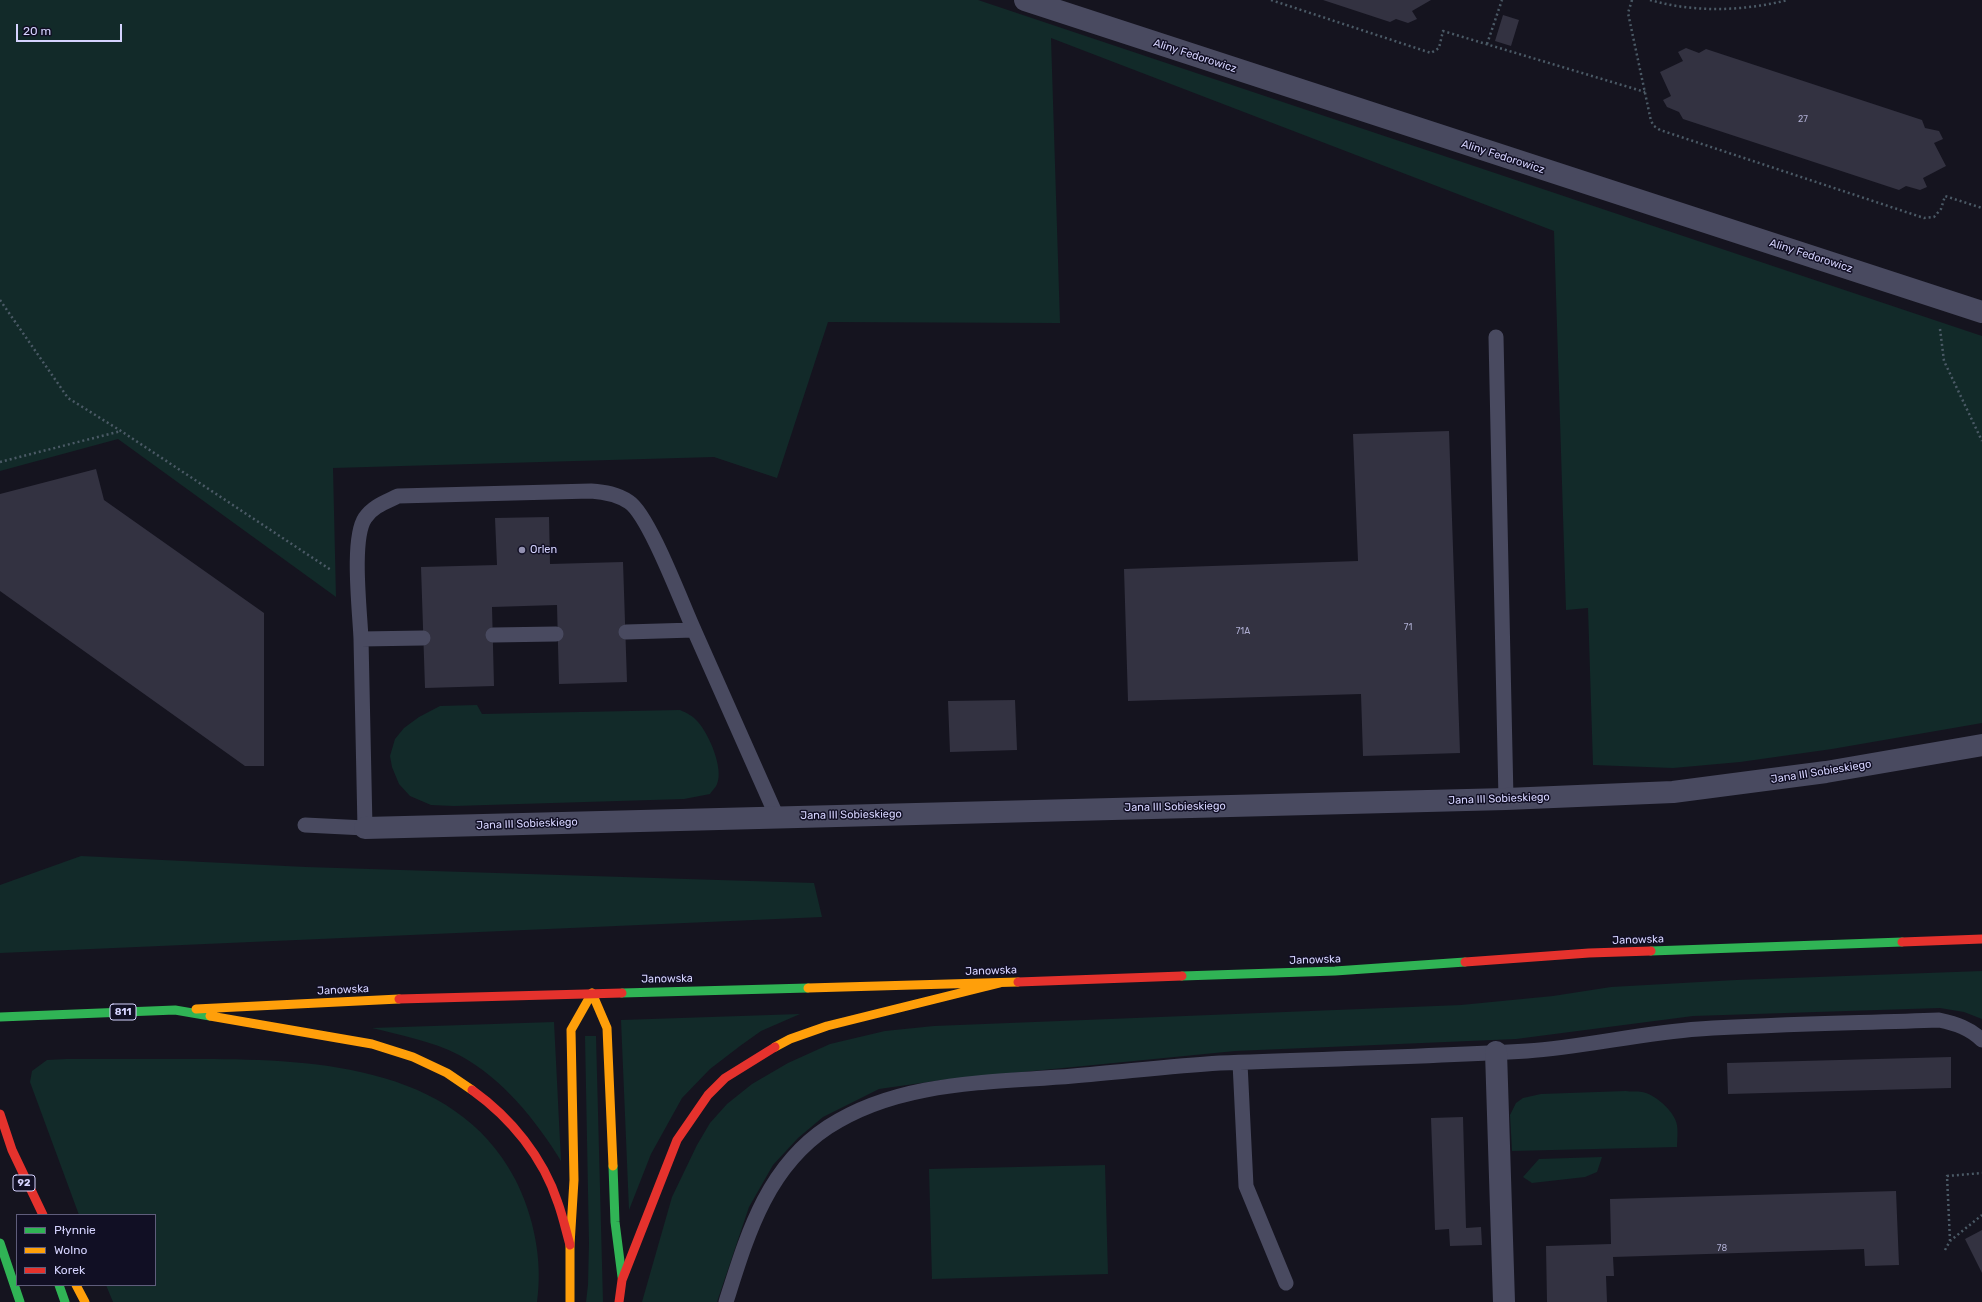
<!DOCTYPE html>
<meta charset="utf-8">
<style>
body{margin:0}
#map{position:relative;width:1982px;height:1302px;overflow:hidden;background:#15141f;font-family:Rubik,sans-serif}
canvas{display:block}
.legend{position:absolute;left:16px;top:1214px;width:140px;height:72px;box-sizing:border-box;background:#110f24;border:1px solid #5f5d7b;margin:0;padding:5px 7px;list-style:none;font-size:12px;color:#d5d3fe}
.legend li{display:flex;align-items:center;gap:8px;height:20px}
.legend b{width:20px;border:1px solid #5f5d7b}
.scale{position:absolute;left:16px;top:24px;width:106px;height:18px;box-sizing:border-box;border:2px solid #d5d3fe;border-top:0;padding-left:5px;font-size:12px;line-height:14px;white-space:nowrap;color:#d5d3fe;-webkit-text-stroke:3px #110f24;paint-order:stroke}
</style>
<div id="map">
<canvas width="1982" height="1302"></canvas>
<ul class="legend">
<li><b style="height:5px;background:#30b455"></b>Płynnie</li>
<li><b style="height:5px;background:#ff9f0a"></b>Wolno</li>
<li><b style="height:5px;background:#e5322d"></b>Korek</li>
</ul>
<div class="scale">20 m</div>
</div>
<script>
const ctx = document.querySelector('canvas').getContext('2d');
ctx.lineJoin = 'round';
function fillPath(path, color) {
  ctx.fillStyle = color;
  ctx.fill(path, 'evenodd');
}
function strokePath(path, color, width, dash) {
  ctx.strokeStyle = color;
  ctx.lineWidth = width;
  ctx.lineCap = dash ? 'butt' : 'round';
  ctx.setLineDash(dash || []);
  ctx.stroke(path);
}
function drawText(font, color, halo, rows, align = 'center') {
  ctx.font = font + ' Rubik,sans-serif';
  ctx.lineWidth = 3;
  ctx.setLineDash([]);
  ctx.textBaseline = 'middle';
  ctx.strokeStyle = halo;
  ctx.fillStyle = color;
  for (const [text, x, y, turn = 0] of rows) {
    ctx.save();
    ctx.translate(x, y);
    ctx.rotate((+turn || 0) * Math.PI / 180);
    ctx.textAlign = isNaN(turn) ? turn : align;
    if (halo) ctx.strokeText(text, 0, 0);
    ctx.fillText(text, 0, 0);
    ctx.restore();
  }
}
fillPath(new Path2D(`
 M0,0H978L1982,336V723L1832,749L1740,762L1673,768L1593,765L1588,608L1566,610L1554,231L1051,38L1060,323L828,322L777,478L714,457L333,468L336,597L118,439L0,471Z
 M477,705L482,714L680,710C687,713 693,716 698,722C709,734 724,769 717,784C716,787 712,791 710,794L684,799L454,806L431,805L410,796L399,784L392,767L390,756L395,739L404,728L419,717L440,706Z
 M81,856L306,867L814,883L822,917L0,953V885Z
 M1982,971V1019L1964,1012L1940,1008L1693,1016L1516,1039L1235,1051L942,1080L879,1089L823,1117L798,1138L773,1165L749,1207L717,1302H642L672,1197L697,1145L710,1123L727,1104L752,1084L788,1063L830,1044L885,1031L934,1026L1461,1005L1553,996L1611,987L1736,980Z
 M800,1014L761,1031L740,1046L710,1069L682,1098L651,1154L629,1210L621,1020Z
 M554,1022L561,1161C536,1120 502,1078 459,1055C432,1041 400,1035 372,1028Z
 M585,1036H596L603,1302H586L588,1285L589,1243Z
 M67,1059C109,1059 150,1059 191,1059C307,1059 454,1062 515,1179C534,1216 543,1261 537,1302H113L106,1285H155V1215H79L30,1082L32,1071L47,1060Z
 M1626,1091C1631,1092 1637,1091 1642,1092C1654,1094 1670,1108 1675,1119C1679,1126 1677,1139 1677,1147L1512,1151L1510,1115L1516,1103L1523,1098L1541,1094Z
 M1602,1157L1597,1172L1585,1177L1532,1183L1523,1177L1539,1159Z
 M1105,1165L1108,1274L932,1279L929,1169Z`), '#122a29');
fillPath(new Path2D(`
 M1323,0H1431L1412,11L1417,19L1408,23L1396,19L1390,22Z
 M1503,15L1519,20L1511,46L1495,41Z
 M1686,48L1699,53L1706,49L1922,120L1925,128L1939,131L1943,139L1934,143L1946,166L1923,178L1927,187L1920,190L1906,186L1899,190L1683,119L1679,112L1667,107L1663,100L1671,96L1660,72L1683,61L1678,52Z
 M1449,431L1460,753L1363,756L1361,694L1128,701L1124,569L1358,561L1353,434Z
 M96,469L104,500L264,613V766H245L0,591V494Z
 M549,517L550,564L623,562L627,682L559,684L557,605L492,607L494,686L425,688L421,567L497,565L495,518Z
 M1015,700L1017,750L950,752L948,701Z
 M1951,1057V1088L1728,1094L1727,1063Z
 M1463,1117L1466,1228L1481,1227L1482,1245L1450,1246L1449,1229L1435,1230L1431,1118Z
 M1896,1191L1899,1265L1865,1266L1864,1249L1613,1257L1614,1276H1606L1607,1302H1547L1546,1246L1611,1244L1610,1199Z
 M1982,1230V1273L1965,1239Z`), '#333241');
strokePath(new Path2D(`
 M1271,0L1431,53L1439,48L1443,31L1645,92
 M1632,0L1628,13L1651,121L1654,126L1660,130L1924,218L1934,217L1941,209L1945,196L1982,208
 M1650,0C1695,13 1743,11 1788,0
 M1487,44L1502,0
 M0,300L68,398L121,431L331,570
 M1940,329L1944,361L1982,441
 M0,462L121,431
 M1950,1241L1947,1176L1982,1173
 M1945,1250L1950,1241L1982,1215`), '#4b5a66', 2.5, [2, 3]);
strokePath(new Path2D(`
 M1496,337L1506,799
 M626,632L694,630L777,817
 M493,635L556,634
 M361,639C360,612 351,539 365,518C373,506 386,502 398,496L591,491C605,492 617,494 629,502C649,515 682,604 694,630
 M305,825L365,828L361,639L423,638
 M1240,1063L1246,1186L1286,1283
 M726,1302C747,1236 766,1168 828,1127C900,1080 990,1083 1073,1076C1122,1072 1171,1066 1220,1063C1322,1059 1424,1057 1527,1051C1584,1047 1641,1033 1699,1029C1779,1024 1859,1023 1939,1020C1957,1024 1969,1028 1982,1040`), '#494a60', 15);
strokePath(new Path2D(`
 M1025,0L1982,312
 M365,828L1506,799L1673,792L1826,772L1982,745
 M1496,1052L1504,1302`), '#494a60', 22);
strokePath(new Path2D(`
 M1651,951L1902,942
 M1182,976L1335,971L1465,962
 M622,993L808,988
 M0,1017L175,1010L210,1016
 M613,1166L615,1222L622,1277
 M0,1243L20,1302
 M59,1285L65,1302`), '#30b455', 9);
strokePath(new Path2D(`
 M808,988L1018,982
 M592,993L607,1028L613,1166
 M196,1009L399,999
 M210,1016L372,1044L413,1057L447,1073L472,1090
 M775,1047L790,1039L827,1026L1000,983
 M76,1285L85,1302
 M570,1302V1245L574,1180L571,1030L592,993`), '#ff9f0a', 9);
strokePath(new Path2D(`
 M1902,942L1982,939
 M1465,962L1589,953L1651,951
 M1018,982L1182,976
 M399,999L622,993
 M472,1090C511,1118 543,1157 558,1203C563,1217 566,1231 570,1245
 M0,1114L12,1150L43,1215
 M619,1302L622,1280L677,1140L708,1095L725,1078L775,1047`), '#e5322d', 9);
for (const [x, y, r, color] of [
 [522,550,4,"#9290b0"]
]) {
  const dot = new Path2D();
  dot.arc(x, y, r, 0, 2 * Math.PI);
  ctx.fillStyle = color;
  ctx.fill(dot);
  strokePath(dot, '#110f24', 1.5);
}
drawText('9px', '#acabcf', null, [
 ["27",1803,119],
 ["71",1408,627],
 ["71A",1243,631],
 ["78",1722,1248]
]);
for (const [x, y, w] of [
 [123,1012,26],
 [24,1183,22]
]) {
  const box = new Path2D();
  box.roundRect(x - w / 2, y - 8, w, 16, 3);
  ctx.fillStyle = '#110f24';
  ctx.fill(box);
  strokePath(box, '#d5d3fe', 1);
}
drawText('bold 10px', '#d5d3fe', null, [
 ["811",123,1012],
 ["92",24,1183]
]);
drawText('11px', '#d5d3fe', '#110f24', [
 ["Aliny Fedorowicz",1195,56,18],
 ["Aliny Fedorowicz",1503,157,18],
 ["Aliny Fedorowicz",1811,256,18],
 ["Jana III Sobieskiego",1821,772,-9],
 ["Jana III Sobieskiego",1499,799,-2],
 ["Jana III Sobieskiego",1175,807,-1],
 ["Jana III Sobieskiego",851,815,-1],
 ["Jana III Sobieskiego",527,824,-2],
 ["Janowska",1638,940,-2],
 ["Janowska",1315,960,-2],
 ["Janowska",991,971,-2],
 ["Janowska",667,979,-1],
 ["Janowska",343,990,-3]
]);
drawText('11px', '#d5d3fe', '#110f24', [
 ["Orlen",530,550]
], 'left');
</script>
